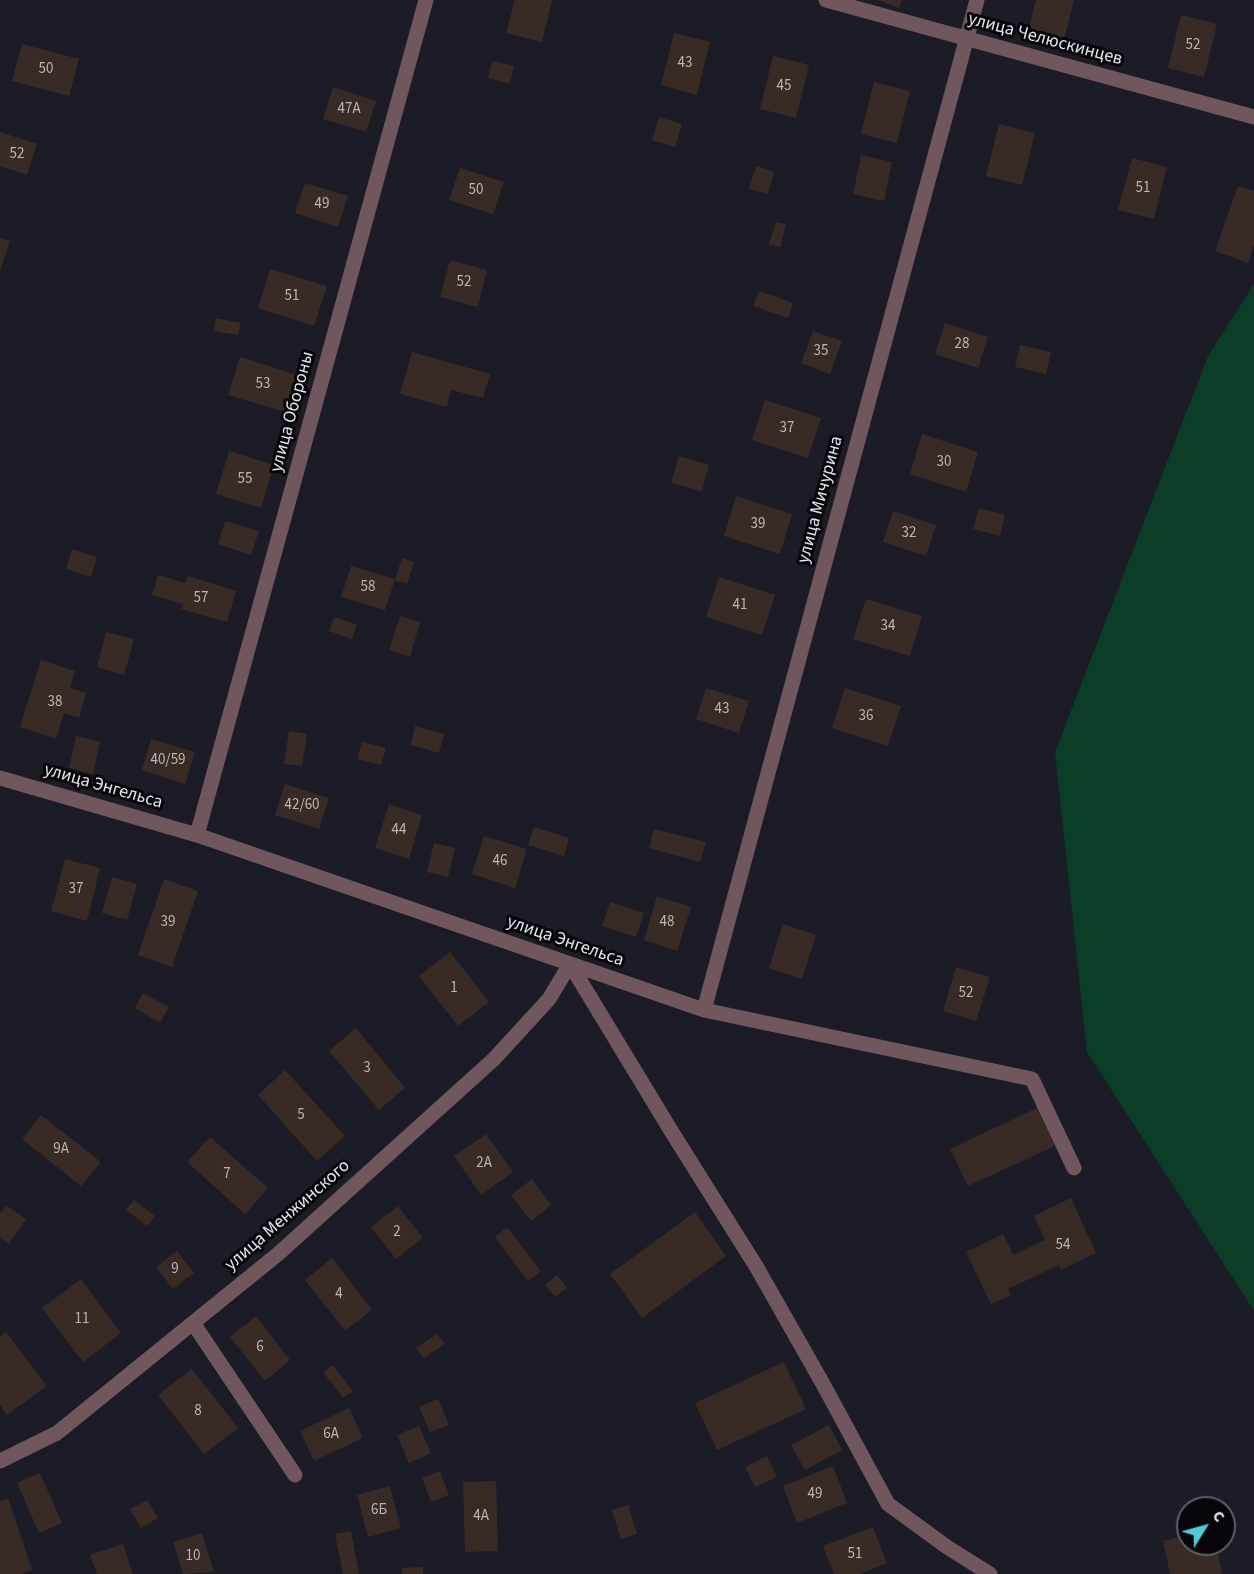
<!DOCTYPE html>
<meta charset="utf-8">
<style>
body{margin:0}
#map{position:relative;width:1254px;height:1574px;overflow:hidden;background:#1b1c26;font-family:"Source Sans 3",sans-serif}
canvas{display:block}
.north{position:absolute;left:1176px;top:1496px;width:60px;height:60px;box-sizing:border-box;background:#07070b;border:2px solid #5f6065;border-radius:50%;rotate:53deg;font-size:16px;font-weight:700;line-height:24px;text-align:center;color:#e4e5ed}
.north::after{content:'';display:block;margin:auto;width:21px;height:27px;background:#52cbd9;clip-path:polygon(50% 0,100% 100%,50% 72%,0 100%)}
</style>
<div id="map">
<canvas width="1254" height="1574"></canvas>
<div class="north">С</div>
</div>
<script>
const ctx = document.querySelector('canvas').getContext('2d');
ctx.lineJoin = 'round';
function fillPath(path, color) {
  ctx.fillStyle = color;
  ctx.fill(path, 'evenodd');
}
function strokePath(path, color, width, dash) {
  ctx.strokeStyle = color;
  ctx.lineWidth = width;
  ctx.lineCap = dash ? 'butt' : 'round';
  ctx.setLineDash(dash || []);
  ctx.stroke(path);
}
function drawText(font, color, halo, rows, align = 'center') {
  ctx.font = font + ' "Source Sans 3",sans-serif';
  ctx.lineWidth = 6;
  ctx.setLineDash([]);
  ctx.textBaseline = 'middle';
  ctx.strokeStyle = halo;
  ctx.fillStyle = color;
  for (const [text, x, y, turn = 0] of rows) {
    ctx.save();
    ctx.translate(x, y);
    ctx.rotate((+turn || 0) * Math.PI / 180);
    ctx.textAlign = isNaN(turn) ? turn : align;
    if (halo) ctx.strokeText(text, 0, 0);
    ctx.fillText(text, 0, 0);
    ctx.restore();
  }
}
fillPath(new Path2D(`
 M1254,284V1311L1087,1052L1055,752L1208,356Z`), '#0c3d26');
fillPath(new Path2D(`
 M515,0H552L542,42L506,33Z
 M877,0H902L899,8Z
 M1036,0H1074L1063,44L1027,35Z
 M1181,15L1217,24L1204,77L1168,68Z
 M674,33L710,42L697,95L661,85Z
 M22,44L79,59L69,96L12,81Z
 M773,56L809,65L796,118L760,109Z
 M492,61L514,66L510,84L488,78Z
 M874,82L910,91L897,143L861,134Z
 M333,87L376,101L366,132L323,119Z
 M659,117L682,124L675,147L652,140Z
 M999,124L1035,133L1022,185L986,176Z
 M0,132L37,144L27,175L0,166Z
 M861,155L892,162L884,201L853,194Z
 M1132,158L1167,167L1154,219L1118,210Z
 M756,166L774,172L768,194L749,189Z
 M460,168L504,182L493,214L449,200Z
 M305,183L348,196L338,227L295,213Z
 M1238,186L1254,191V245L1248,263L1215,251Z
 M776,222L786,224L780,247L769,244Z
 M0,238L10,241L0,271Z
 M450,260L487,270L478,307L440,297Z
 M270,269L327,286L314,326L258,308Z
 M759,291L793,303L788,318L753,306Z
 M216,318L241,323L238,335L214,331Z
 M945,323L988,337L978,368L935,354Z
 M813,331L842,341L830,374L801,363Z
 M1020,345L1051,352L1046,374L1015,367Z
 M412,352L490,374L483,398L451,390L447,407L400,394Z
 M240,357L297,375L285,412L228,395Z
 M765,400L821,418L808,458L752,440Z
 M922,434L978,452L966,492L910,474Z
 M229,451L274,465L261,508L216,494Z
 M679,456L709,465L702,491L671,483Z
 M736,496L792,514L780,554L724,536Z
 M979,508L1005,515L1000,536L973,529Z
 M893,511L936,525L926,556L883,542Z
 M225,521L259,531L251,555L218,544Z
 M72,549L97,557L91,577L66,569Z
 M402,558L414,562L407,584L395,580Z
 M351,566L395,579L385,610L341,597Z
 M158,575L185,583L188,576L236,591L227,622L181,609L183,604L152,595Z
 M719,577L775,595L762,635L706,617Z
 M866,599L922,616L910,656L853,639Z
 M400,616L420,622L410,657L389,650Z
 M334,617L357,625L352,639L329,631Z
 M106,632L134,639L124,675L97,667Z
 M41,660L75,671L70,688L86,693L79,718L64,713L56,739L20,727Z
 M706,688L749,701L739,733L696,719Z
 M845,688L901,706L888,746L832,728Z
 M415,726L444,734L439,753L411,745Z
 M289,731L307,734L302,766L284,764Z
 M76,736L100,742L93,774L69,768Z
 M151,739L195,752L185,784L142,770Z
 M362,742L386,748L381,765L357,759Z
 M285,784L329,798L319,829L275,815Z
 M389,804L422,815L409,859L375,848Z
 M534,827L569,838L564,856L528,845Z
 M654,829L706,842L700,862L649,848Z
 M484,836L527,849L515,888L472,874Z
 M434,843L455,848L448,877L427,872Z
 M65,859L100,868L87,921L51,911Z
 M112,877L137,884L127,920L102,913Z
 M164,879L198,891L172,967L138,955Z
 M657,896L691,907L677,951L644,940Z
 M610,902L644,913L636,937L602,926Z
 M783,924L816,935L802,979L769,968Z
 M450,952L489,1002L458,1026L419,976Z
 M956,967L990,977L976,1021L943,1011Z
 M143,993L169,1007L160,1023L135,1008Z
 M356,1028L405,1088L379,1110L329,1051Z
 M285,1070L345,1136L317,1161L258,1095Z
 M1037,1108L1055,1146L968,1186L950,1149Z
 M41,1115L101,1162L81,1186L22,1139Z
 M486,1134L513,1172L481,1195L454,1156Z
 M210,1137L268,1188L245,1214L187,1162Z
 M532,1179L551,1205L531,1221L511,1195Z
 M1071,1198L1096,1253L1061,1270L1059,1265L1008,1289L1011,1295L991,1304L966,1252L1003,1234L1013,1255L1045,1240L1034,1216Z
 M134,1200L155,1216L147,1226L126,1210Z
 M6,1205L26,1219L9,1244L0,1238V1214Z
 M398,1206L423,1238L396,1259L371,1227Z
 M695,1212L726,1256L642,1318L610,1274Z
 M507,1227L541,1271L528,1281L495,1237Z
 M177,1251L194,1273L173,1289L156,1267Z
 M332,1258L372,1310L345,1331L305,1280Z
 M557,1275L567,1288L555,1297L545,1285Z
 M81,1279L121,1333L83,1362L42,1308Z
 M256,1316L290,1360L265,1381L230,1337Z
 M6,1332L47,1386L7,1415L0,1405V1337Z
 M437,1334L445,1344L424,1358L416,1348Z
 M784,1362L806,1409L717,1450L695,1403Z
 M333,1365L353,1391L343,1398L323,1372Z
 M192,1369L238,1428L204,1454L158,1395Z
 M438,1399L449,1425L430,1432L419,1407Z
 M349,1408L363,1438L314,1461L300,1431Z
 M829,1425L842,1450L805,1470L791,1445Z
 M419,1426L431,1453L409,1463L397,1435Z
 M767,1456L777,1477L755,1487L745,1467Z
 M833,1466L847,1503L797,1523L783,1486Z
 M440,1471L449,1495L431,1502L422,1478Z
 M40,1473L62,1523L39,1533L17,1483Z
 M496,1481L498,1551L465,1552L463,1482Z
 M390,1486L401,1528L368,1537L357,1495Z
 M8,1498L32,1570L21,1574H0V1501Z
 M147,1500L158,1518L141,1528L130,1509Z
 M628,1505L637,1534L621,1539L612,1510Z
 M873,1527L887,1563L860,1574H834L823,1546Z
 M351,1531L359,1574H343L335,1534Z
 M202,1533L214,1572L183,1574L173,1542Z
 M1188,1535V1544H1216L1222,1574H1170L1163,1541Z
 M123,1544L133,1574H97L90,1555Z
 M423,1567V1574H402V1568Z`), '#382b26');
strokePath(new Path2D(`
 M826,0L1254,117
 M0,778L197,835L704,1010L1032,1079L1074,1168
 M197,835L426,0
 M704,1010L977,0
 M193,1323L295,1475
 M0,1461L57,1433L278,1254L494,1059L549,999L570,964L673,1134L756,1266L823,1384L888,1504L947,1547L990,1574`), '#70565d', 15);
drawText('15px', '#b9b6bb', null, [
 ["52",1193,46],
 ["43",685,64],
 ["50",46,70],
 ["45",784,87],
 ["47А",349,110],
 ["52",17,155],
 ["51",1143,189],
 ["50",476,191],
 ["49",322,205],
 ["52",464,283],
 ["51",292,297],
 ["28",962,345],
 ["35",821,352],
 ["53",263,385],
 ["37",787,429],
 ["30",944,463],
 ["55",245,480],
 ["39",758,525],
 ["32",909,534],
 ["58",368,588],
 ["57",201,599],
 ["41",740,606],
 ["34",888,627],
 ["38",55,703],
 ["43",722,710],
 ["36",866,717],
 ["40/59",168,761],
 ["42/60",302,806],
 ["44",399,831],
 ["46",500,862],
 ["37",76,890],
 ["39",168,923],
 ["48",667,923],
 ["1",454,989],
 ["52",966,994],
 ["3",367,1069],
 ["5",301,1116],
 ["9А",61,1150],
 ["2А",484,1164],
 ["7",227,1175],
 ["2",397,1233],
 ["54",1063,1246],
 ["9",175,1270],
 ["4",339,1295],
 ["11",82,1320],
 ["6",260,1348],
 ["8",198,1412],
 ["6А",331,1435],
 ["49",815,1495],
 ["6Б",379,1511],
 ["4А",481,1517],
 ["51",855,1555],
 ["10",193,1557]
]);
drawText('18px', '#e4e5ed', '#07070b', [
 ["улица Челюскинцев",1045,40,15],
 ["улица Обороны",293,412,-75],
 ["улица Мичурина",821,500,-75],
 ["улица Энгельса",103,787,16],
 ["улица Энгельса",565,942,19],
 ["улица Менжинского",288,1216,-41]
]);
</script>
